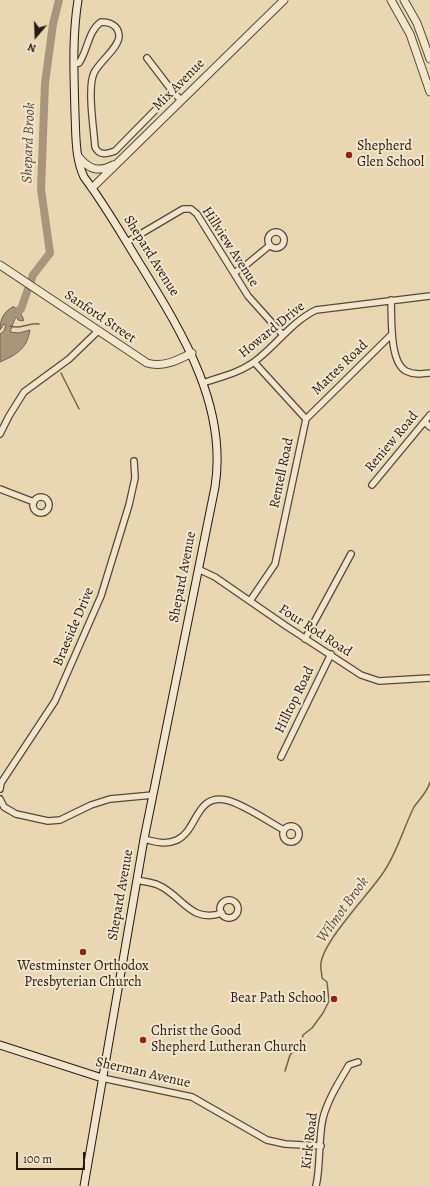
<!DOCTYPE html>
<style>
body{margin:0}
#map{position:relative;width:430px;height:1186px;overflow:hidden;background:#e9d7b1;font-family:Alegreya,serif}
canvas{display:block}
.north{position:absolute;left:16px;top:16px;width:40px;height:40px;-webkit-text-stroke:3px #f1e5cc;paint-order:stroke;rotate:199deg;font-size:11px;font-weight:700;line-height:16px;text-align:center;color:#291910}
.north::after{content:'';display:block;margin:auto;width:14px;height:18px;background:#291910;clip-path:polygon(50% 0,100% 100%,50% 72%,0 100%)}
.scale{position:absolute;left:16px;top:1152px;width:69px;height:18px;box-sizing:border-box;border:2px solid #291910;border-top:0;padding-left:5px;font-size:12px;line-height:14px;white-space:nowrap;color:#291910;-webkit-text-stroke:3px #f1e5cc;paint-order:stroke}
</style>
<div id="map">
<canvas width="430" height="1186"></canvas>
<div class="north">N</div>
<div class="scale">100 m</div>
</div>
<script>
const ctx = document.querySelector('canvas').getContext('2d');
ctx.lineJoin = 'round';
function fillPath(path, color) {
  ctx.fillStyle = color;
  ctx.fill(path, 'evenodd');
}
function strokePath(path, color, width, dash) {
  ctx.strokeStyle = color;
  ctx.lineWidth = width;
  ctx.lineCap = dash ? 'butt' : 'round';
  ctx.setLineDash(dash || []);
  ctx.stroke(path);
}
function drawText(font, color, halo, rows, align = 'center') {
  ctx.font = font + ' Alegreya,serif';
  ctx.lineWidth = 4;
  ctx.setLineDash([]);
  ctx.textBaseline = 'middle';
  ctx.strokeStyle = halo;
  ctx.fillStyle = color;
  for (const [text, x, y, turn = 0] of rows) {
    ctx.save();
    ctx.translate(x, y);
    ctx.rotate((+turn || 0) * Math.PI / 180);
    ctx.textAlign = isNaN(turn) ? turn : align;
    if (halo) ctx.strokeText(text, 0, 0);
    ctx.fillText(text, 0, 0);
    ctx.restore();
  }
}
const water = new Path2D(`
 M13,307L23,310L21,314L24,320L23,321L18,320L16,316L10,332L19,333L30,330C27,349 16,355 0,362V334L4,331L6,325L4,324L0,330C0,319 4,311 13,307Z`);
fillPath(water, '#a8967a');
strokePath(water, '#756450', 1);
strokePath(new Path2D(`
 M10,326C20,330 29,322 39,324
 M61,373L79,409
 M285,1071L290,1055L301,1043L303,1035L312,1028L323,1013L329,1001L327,982L322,978C322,973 320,968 321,963C324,940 369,894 383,873C397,853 403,829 414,807C420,798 427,793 430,782`), '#756450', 1.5);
strokePath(new Path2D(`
 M31,281L33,275L50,253L41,189L45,83L53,24L59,0
 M13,314L21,309L28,289`), '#a8967a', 8);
const minor = new Path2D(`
 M147,58L173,92
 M74,64L79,63C88,50 88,31 101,22C109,22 118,25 119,35C120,47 99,62 94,73C87,88 94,130 95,147C99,156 107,154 115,151L173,92L181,100
 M268 240a8 8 0 1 1 16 0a8 8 0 1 1-16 0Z
 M127,242L183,209H191L197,214L248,296L283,335
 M234,273L246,265L269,246
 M391,300C392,317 389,362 406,371C414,375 421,374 430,373
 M203,383C220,377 239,373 254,362C276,346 291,322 316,310L430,296
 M306,419L391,335
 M425,422L430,427
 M0,434L9,416L24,392L69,359L98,331
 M372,485L430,415
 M0,489L34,502
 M33 505a8 8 0 1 1 16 0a8 8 0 1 1-16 0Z
 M198,569L215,577L286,626L361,675L379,681L430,678
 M250,601L275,564L306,419L254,362
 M305,639L351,554
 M281,757L331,654
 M0,789L1,783L55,701L101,596L129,505L135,478L134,461
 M0,799L4,807L16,814L48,821L60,820L91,805L110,799L153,795
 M283 834a8 8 0 1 1 16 0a8 8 0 1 1-16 0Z
 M144,839C155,842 166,845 177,840C198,830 195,794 226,800C242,803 269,822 284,830
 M137,880C144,882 152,882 158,885C182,895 190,924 222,913
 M220 909a9 9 0 1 1 18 0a9 9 0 1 1-18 0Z
 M102,1078L192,1097L267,1140L285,1144L321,1146
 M316,1186C321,1164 318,1140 323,1118C328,1099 339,1082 349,1065L358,1062`);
const tertiary = new Path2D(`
 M391,0L410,34L430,92
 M404,0L417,23L430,59
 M78,156C88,169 98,173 113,165
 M92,188L284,0
 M0,265L147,363C163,368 178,360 192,353`);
const secondary = new Path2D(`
 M78,0C72,38 74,75 75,114C76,135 75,158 84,177C105,205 122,235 140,264C181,331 228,405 215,487L144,839L84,1186
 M0,1045L102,1078`);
strokePath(minor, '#594838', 8);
strokePath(tertiary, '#594838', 9);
strokePath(secondary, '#291910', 9);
strokePath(minor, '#f1e5cc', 5.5);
strokePath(tertiary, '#f1e5cc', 7);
strokePath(secondary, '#f1e5cc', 7);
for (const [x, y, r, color] of [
 [349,155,4,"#8f2418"],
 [83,952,4,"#8f2418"],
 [334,999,4,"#8f2418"],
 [143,1040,4,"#8f2418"]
]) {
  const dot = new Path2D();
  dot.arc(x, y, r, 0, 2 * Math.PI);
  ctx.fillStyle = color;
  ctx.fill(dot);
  strokePath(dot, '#f1e5cc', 1.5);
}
drawText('14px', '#291910', '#f1e5cc', [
 ["Mix Avenue",179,85,-45],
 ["Hillview Avenue",230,247,57],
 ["Shepard Avenue",151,256,58],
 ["Sanford Street",100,317,34],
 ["Howard Drive",272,330,-39],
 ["Mattes Road",340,368,-44],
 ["Reniew Road",392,442,-50],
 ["Rentell Road",282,473,-78],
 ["Shepard Avenue",183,577,-79],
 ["Braeside Drive",74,627,-67],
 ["Four Rod Road",315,631,33],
 ["Hilltop Road",295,700,-64],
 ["Shepard Avenue",121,895,-80],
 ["Sherman Avenue",143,1073,13],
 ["Kirk Road",310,1141,-83]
]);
drawText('14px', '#291910', '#f1e5cc', [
 ["Shepherd",357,147],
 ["Glen School",357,163],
 ["Westminster Orthodox",83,967,"center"],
 ["Presbyterian Church",83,983,"center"],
 ["Bear Path School",326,999,"right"],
 ["Christ the Good",151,1032],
 ["Shepherd Lutheran Church",151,1048]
], 'left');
drawText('italic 15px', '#5c4b3a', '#f1e5cc', [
 ["Shepard Brook",29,143,-88],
 ["Wilmot Brook",343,910,-54]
]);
</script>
